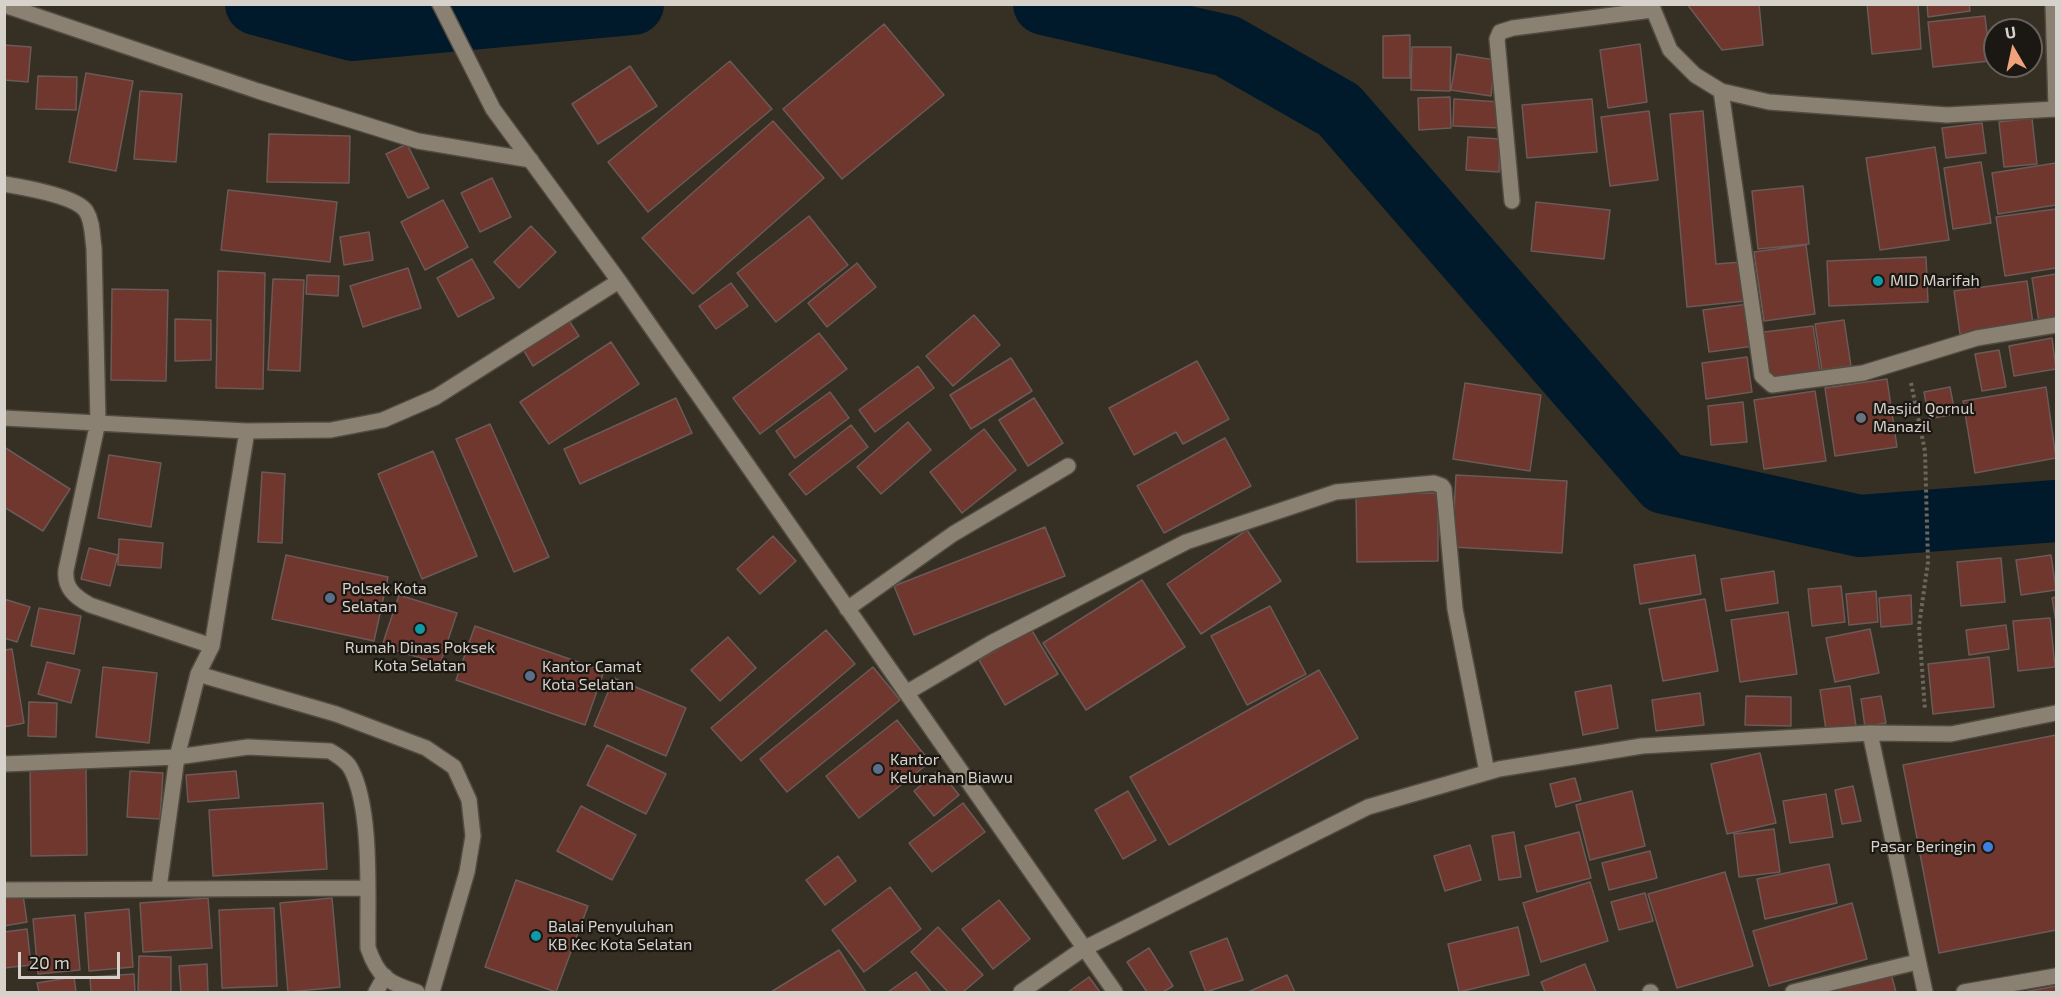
<!DOCTYPE html>
<style>
body{margin:0}
#map{position:relative;width:2061px;height:997px;overflow:hidden;background:#362f23;font-family:"Exo 2",sans-serif}
canvas{display:block}
.frame{position:absolute;inset:0;border:6px solid #d6d1ca;pointer-events:none}
.north{position:absolute;left:1983px;top:18px;width:60px;height:60px;box-sizing:border-box;background:#1b1712;border:2px solid #66615c;border-radius:50%;rotate:351deg;font-size:16px;font-weight:700;line-height:24px;text-align:center;color:#d6d1ca}
.north::after{content:'';display:block;margin:auto;width:21px;height:27px;background:#f1a17b;clip-path:polygon(50% 0,100% 100%,50% 72%,0 100%)}
.scale{position:absolute;left:18px;top:952px;width:102px;height:27px;box-sizing:border-box;border:3px solid #d6d1ca;border-top:0;padding-left:8px;font-size:18px;line-height:21px;white-space:nowrap;color:#d6d1ca;-webkit-text-stroke:4px #1b1712;paint-order:stroke}
</style>
<div id="map">
<canvas width="2061" height="997"></canvas>
<div class="frame"></div>
<div class="north">U</div>
<div class="scale">20 m</div>
</div>
<script>
const ctx = document.querySelector('canvas').getContext('2d');
ctx.lineJoin = 'round';
function strokePath(path, color, width, dash) {
  ctx.strokeStyle = color;
  ctx.lineWidth = width;
  ctx.lineCap = dash ? 'butt' : 'round';
  ctx.setLineDash(dash || []);
  ctx.stroke(path);
}
function fillPath(path, color) {
  ctx.fillStyle = color;
  ctx.fill(path, 'evenodd');
}
function drawText(font, color, halo, rows, align = 'center') {
  ctx.font = font + ' "Exo 2",sans-serif';
  ctx.lineWidth = 4.5;
  ctx.setLineDash([]);
  ctx.textBaseline = 'middle';
  ctx.strokeStyle = halo;
  ctx.fillStyle = color;
  for (const [text, x, y, turn = 0] of rows) {
    ctx.save();
    ctx.translate(x, y);
    ctx.rotate((+turn || 0) * Math.PI / 180);
    ctx.textAlign = isNaN(turn) ? turn : align;
    if (halo) ctx.strokeText(text, 0, 0);
    ctx.fillText(text, 0, 0);
    ctx.restore();
  }
}
strokePath(new Path2D(`
 M256,4L353,30L633,4
 M1044,4L1227,46L1339,110L1664,483L1860,526L2056,511`), '#00192b', 62);
const building = new Path2D(`
 M1687,4H1759L1763,45L1722,50Z
 M1867,4H1918L1921,49L1872,54Z
 M1927,4H1969L1970,11L1928,17Z
 M1985,16L1990,61L1933,67L1928,22Z
 M884,24L944,95L842,179L783,109Z
 M1410,35V78H1383V36Z
 M1640,44L1647,102L1608,108L1600,50Z
 M4,45L31,47L28,82L4,80Z
 M1412,47H1451L1450,91L1411,90Z
 M1457,54L1495,60L1491,96L1451,90Z
 M730,61L772,109L648,212L608,162Z
 M630,66L657,106L598,144L572,104Z
 M86,73L133,81L116,171L69,162Z
 M38,76L77,77L76,110L36,109Z
 M140,91L182,94L176,162L134,159Z
 M1450,97L1451,128L1419,130L1418,98Z
 M1454,99L1501,102L1500,128L1453,126Z
 M1592,99L1597,152L1527,158L1522,105Z
 M1649,111L1658,180L1610,186L1601,117Z
 M1703,111L1716,264L1742,262L1745,301L1687,307L1670,114Z
 M2032,118L2037,164L2004,167L1999,122Z
 M773,121L824,178L693,294L642,238Z
 M1982,123L1986,153L1946,158L1942,128Z
 M269,134L350,136L349,183L267,182Z
 M1468,137L1500,139L1499,172L1466,170Z
 M407,144L429,188L408,198L386,154Z
 M1935,147L1949,240L1880,250L1866,158Z
 M1981,162L1991,223L1953,229L1944,168Z
 M2056,163V205L1998,214L1992,173Z
 M492,178L511,217L480,232L461,193Z
 M1803,186L1809,244L1758,249L1752,191Z
 M228,190L337,202L330,262L221,250Z
 M443,200L468,247L425,270L401,222Z
 M1536,202L1610,210L1604,259L1531,251Z
 M2056,209V268L2005,276L1996,217Z
 M809,216L848,265L776,322L737,273Z
 M531,226L556,252L519,288L494,262Z
 M369,232L373,260L344,265L340,237Z
 M1806,245L1815,314L1764,321L1754,252Z
 M1926,257L1928,302L1829,306L1827,261Z
 M472,259L494,298L458,317L437,278Z
 M857,263L876,287L827,327L808,303Z
 M408,268L421,308L363,327L350,286Z
 M218,271L265,273L263,389L216,388Z
 M2056,274V319L2039,322L2032,278Z
 M307,275L339,276L338,296L306,294Z
 M273,279L304,280L300,371L268,370Z
 M2027,281L2033,324L1960,334L1954,291Z
 M731,283L748,306L716,329L699,306Z
 M112,289L168,290L166,381L111,380Z
 M1748,304L1754,346L1709,352L1703,310Z
 M974,315L1000,345L953,386L926,356Z
 M175,319L211,320V360L175,361Z
 M568,319L579,336L533,366L523,349Z
 M1844,320L1851,366L1822,370L1815,324Z
 M1813,326L1820,371L1770,378L1764,332Z
 M819,333L847,369L760,434L733,398Z
 M2052,338L2056,369L2014,376L2009,346Z
 M611,342L639,384L549,444L520,402Z
 M1999,350L2006,387L1982,391L1975,354Z
 M1747,357L1752,392L1706,399L1702,363Z
 M1011,358L1032,391L971,429L950,395Z
 M1197,361L1229,419L1183,444L1176,432L1134,455L1109,408Z
 M918,366L934,388L875,432L859,410Z
 M1887,379L1897,447L1835,456L1825,388Z
 M1465,383L1541,395L1530,471L1453,459Z
 M1950,387L1955,414L1929,419L1924,392Z
 M2046,387L2056,458L1975,473L1963,401Z
 M1815,391L1826,461L1764,469L1754,400Z
 M830,392L849,418L795,458L776,431Z
 M676,398L692,433L580,484L564,449Z
 M1034,398L1063,443L1028,466L999,420Z
 M1743,402L1747,442L1711,445L1708,406Z
 M908,422L931,450L881,494L857,467Z
 M490,424L549,557L514,572L456,439Z
 M851,425L868,447L806,495L789,474Z
 M984,429L1016,470L962,513L930,472Z
 M1225,438L1251,486L1164,533L1137,486Z
 M4,447L70,489L43,531L4,507Z
 M433,451L477,556L422,579L378,474Z
 M109,455L161,463L151,527L98,518Z
 M262,472L285,474L282,543L258,542Z
 M1456,475L1567,481L1562,553L1452,547Z
 M1356,493H1438V561L1357,562Z
 M1045,527L1065,576L914,635L894,586Z
 M1247,530L1281,581L1201,634L1167,584Z
 M773,536L796,561L760,594L737,569Z
 M119,539L163,543L161,568L118,565Z
 M89,548L118,555L110,586L81,579Z
 M286,555L388,577L374,641L272,619Z
 M1695,555L1701,594L1640,604L1634,565Z
 M2051,555L2056,590L2021,595L2016,560Z
 M2001,558L2005,602L1961,606L1957,562Z
 M1774,571L1778,603L1726,611L1721,579Z
 M1142,580L1185,647L1086,710L1043,643Z
 M1841,586L1845,622L1812,626L1808,589Z
 M1876,591L1878,622L1849,625L1846,594Z
 M399,595L457,613L440,664L382,646Z
 M1911,595L1912,624L1881,627L1879,598Z
 M2056,597V622L2052,598Z
 M4,599L30,607L17,642L4,638Z
 M1705,599L1718,671L1663,681L1649,609Z
 M1270,606L1306,674L1247,705L1211,636Z
 M39,608L81,616L74,654L31,646Z
 M1788,612L1797,674L1740,682L1731,620Z
 M2050,618L2055,667L2018,671L2013,621Z
 M2006,625L2009,649L1969,655L1966,630Z
 M475,626L604,671L585,725L456,680Z
 M1031,629L1058,674L1005,705L979,660Z
 M1870,629L1879,673L1835,682L1826,638Z
 M826,630L855,664L741,761L711,728Z
 M728,637L756,668L720,701L691,670Z
 M12,649L24,723L4,727V650Z
 M1989,657L1994,707L1933,714L1928,664Z
 M47,662L80,670L71,703L38,694Z
 M103,667L157,673L149,743L96,737Z
 M873,667L900,700L787,792L760,759Z
 M1319,670L1358,738L1169,845L1130,777Z
 M614,678L686,708L666,756L594,726Z
 M1611,685L1618,728L1583,735L1575,692Z
 M1850,686L1856,726L1826,730L1820,690Z
 M1700,693L1704,725L1656,731L1652,700Z
 M1746,696L1791,697V726L1745,725Z
 M1881,696L1886,723L1865,727L1861,699Z
 M29,702L57,703L56,737L28,736Z
 M897,720L930,762L859,818L826,776Z
 M2056,735V930L1939,953L1903,765Z
 M607,745L666,774L646,814L587,785Z
 M1760,753L1776,823L1727,834L1711,764Z
 M86,765L87,855L31,856L30,766Z
 M939,770L959,795L934,816L914,791Z
 M130,771L163,773L160,819L127,817Z
 M236,771L239,798L188,802L186,775Z
 M1575,778L1581,800L1556,807L1550,784Z
 M1853,786L1861,821L1842,824L1835,790Z
 M1128,791L1156,840L1123,859L1095,810Z
 M1632,791L1645,846L1590,860L1576,805Z
 M1826,794L1833,837L1790,843L1783,801Z
 M323,803L327,869L213,876L209,810Z
 M963,803L985,832L932,872L909,843Z
 M581,806L636,835L612,880L557,851Z
 M1774,829L1780,872L1739,877L1734,834Z
 M1514,832L1521,877L1499,880L1492,836Z
 M1579,832L1591,878L1537,892L1525,846Z
 M1470,845L1481,880L1445,891L1434,856Z
 M1650,851L1657,878L1609,890L1602,863Z
 M838,856L856,881L825,905L806,880Z
 M1829,864L1837,903L1765,919L1757,879Z
 M1725,872L1753,966L1677,988L1648,894Z
 M516,880L588,906L556,992L485,967Z
 M1590,882L1608,941L1541,962L1523,903Z
 M890,887L921,929L864,972L832,930Z
 M1645,893L1653,921L1619,930L1611,902Z
 M23,895L27,922L4,926V898Z
 M208,898L212,948L143,952L140,903Z
 M332,898L340,987L288,992L280,903Z
 M999,900L1030,939L993,969L962,929Z
 M1852,903L1867,959L1769,986L1753,931Z
 M274,908L277,986L222,988L219,910Z
 M129,909L133,967L89,971L85,913Z
 M75,915L80,970L38,974L33,919Z
 M938,927L983,975L963,992H948L911,952Z
 M1518,927L1529,975L1459,992L1448,944Z
 M27,929L31,965L4,968V932Z
 M1227,938L1243,980L1206,992L1190,952Z
 M1149,948L1173,986L1163,992H1147L1127,962Z
 M839,950L866,992H771Z
 M139,956L171,957V992L138,991Z
 M207,964L208,992H181L179,966Z
 M1585,964L1596,992H1545L1541,982Z
 M1890,970L1896,992H1811Z
 M916,972L931,992H888Z
 M134,974L135,992H91L90,977Z
 M1287,975L1295,992H1248Z
 M74,977L76,992H39L37,983Z
 M1089,977L1100,992H1068Z
 M2056,986V992H2024Z`);
fillPath(building, '#6f372e');
strokePath(building, '#6b5a57', 1.5);
const minor = new Path2D(`
 M440,4L493,109L619,281L1115,992
 M1651,4L1670,50L1695,75L1721,91L1769,102L1947,115L2056,109
 M2053,4L2056,107
 M4,5L258,91L418,141L531,160
 M1721,91L1762,376L1772,385L1863,373L1977,338L2056,325
 M4,184C22,187 76,196 86,211C93,222 92,236 94,248L98,422L66,570C64,588 75,597 90,605L212,646
 M1512,201L1497,39L1500,32L1513,28L1652,10
 M4,418L247,431L331,430L383,420L436,397L619,281
 M247,431L212,646L198,674L177,757L248,747L330,751C338,756 347,761 351,769C373,811 367,900 368,948C378,977 388,983 417,992
 M847,609L953,534L1068,466
 M198,674L336,714L426,748L454,767L469,800L473,836L467,872L432,992
 M906,693L991,643L1186,542L1336,492L1434,483L1442,486L1444,489L1455,609L1487,772
 M1870,733L1925,992
 M4,764L177,757L159,888
 M4,890L366,888
 M376,992L385,976
 M1021,992L1083,949L1368,807L1499,769L1642,746L1870,733L1951,734L2056,713
 M1650,992H1651
 M1793,992L1917,962
 M1964,992L2056,976`);
strokePath(minor, '#514b41', 18);
strokePath(new Path2D(`
 M1911,383L1925,451L1928,562L1919,626L1925,710`), '#6c665c', 4, [3, 3]);
strokePath(minor, '#8a8173', 15);
for (const [x, y, r, color] of [
 [1878,281,6,"#0f9aa8"],
 [1861,418,6,"#6b7280"],
 [330,598,6,"#5c6f8a"],
 [420,629,6,"#0f9aa8"],
 [530,676,6,"#5c6f8a"],
 [878,769,6,"#5c6f8a"],
 [1988,847,6,"#3f7fe0"],
 [536,936,6,"#0f9aa8"]
]) {
  const dot = new Path2D();
  dot.arc(x, y, r, 0, 2 * Math.PI);
  ctx.fillStyle = color;
  ctx.fill(dot);
  strokePath(dot, '#1b1712', 2);
}
drawText('16px', '#d6d1ca', '#1b1712', [
 ["MID Marifah",1890,281],
 ["Masjid Qornul",1873,409],
 ["Manazil",1873,427],
 ["Polsek Kota",342,589],
 ["Selatan",342,607],
 ["Rumah Dinas Poksek",420,648,"center"],
 ["Kota Selatan",420,666,"center"],
 ["Kantor Camat",542,667],
 ["Kota Selatan",542,685],
 ["Kantor",890,760],
 ["Kelurahan Biawu",890,778],
 ["Pasar Beringin",1976,847,"right"],
 ["Balai Penyuluhan",548,927],
 ["KB Kec Kota Selatan",548,945]
], 'left');
</script>
